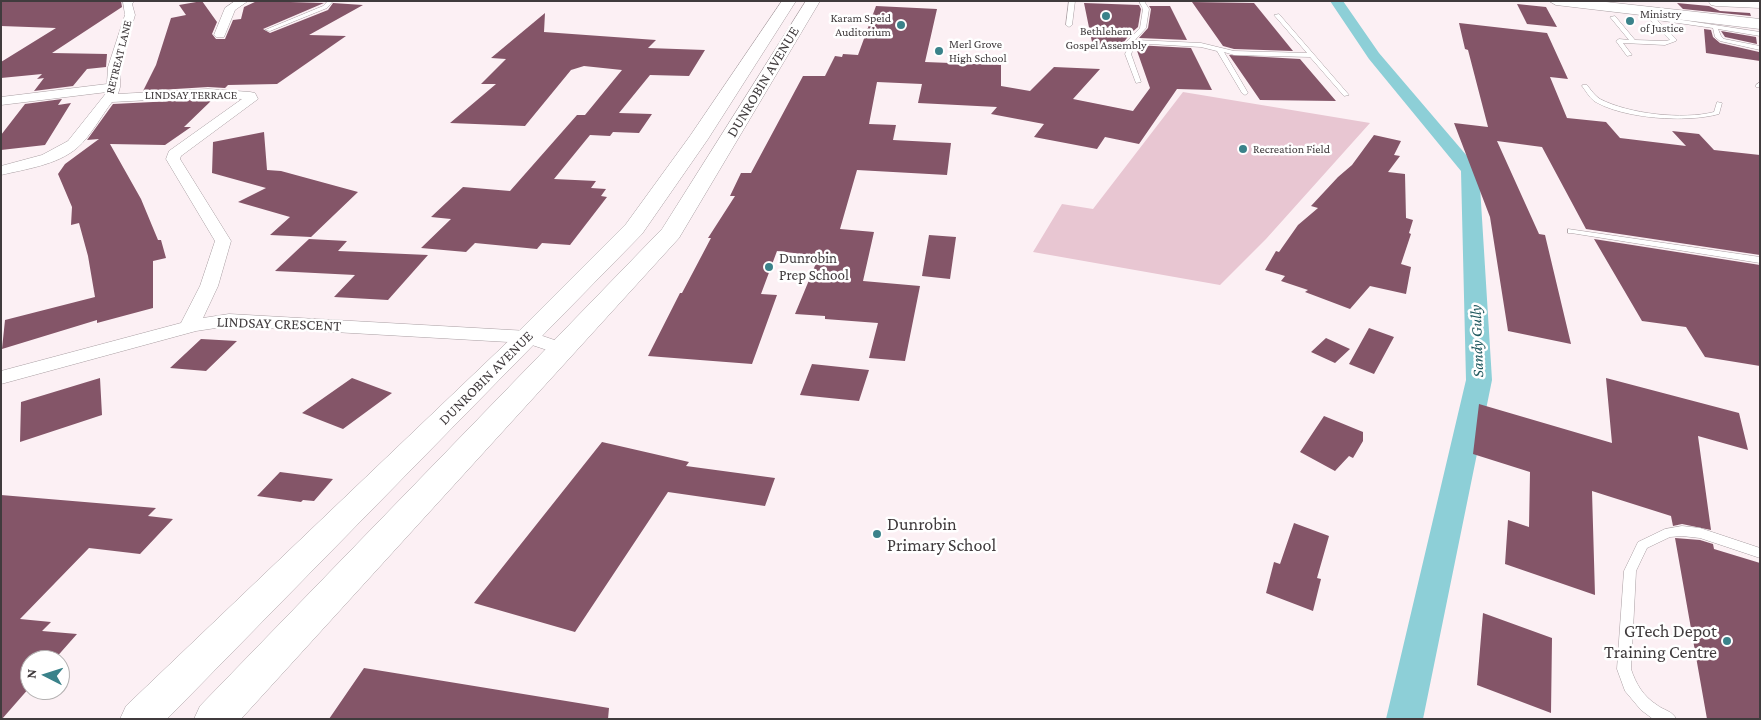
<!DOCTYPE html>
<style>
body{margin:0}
#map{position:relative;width:1761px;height:720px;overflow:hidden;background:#fcf0f4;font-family:"Crimson Pro",serif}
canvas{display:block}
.frame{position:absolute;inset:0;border:2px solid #403b3d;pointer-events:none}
.north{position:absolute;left:20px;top:650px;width:50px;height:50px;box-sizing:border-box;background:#fff;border:1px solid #b3b1b1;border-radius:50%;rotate:275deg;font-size:14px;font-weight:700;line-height:20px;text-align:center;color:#403b3d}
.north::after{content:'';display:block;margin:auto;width:18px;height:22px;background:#3a828a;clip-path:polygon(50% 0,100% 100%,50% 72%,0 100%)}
</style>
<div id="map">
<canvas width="1761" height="720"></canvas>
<div class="frame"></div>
<div class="north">N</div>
</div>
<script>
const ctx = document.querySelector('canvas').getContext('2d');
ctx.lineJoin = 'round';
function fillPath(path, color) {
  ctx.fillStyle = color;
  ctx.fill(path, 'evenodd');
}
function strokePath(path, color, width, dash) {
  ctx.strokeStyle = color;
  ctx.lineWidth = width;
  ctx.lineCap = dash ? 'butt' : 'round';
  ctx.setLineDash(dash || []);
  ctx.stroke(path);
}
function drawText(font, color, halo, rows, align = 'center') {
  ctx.font = font + ' "Crimson Pro",serif';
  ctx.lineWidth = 5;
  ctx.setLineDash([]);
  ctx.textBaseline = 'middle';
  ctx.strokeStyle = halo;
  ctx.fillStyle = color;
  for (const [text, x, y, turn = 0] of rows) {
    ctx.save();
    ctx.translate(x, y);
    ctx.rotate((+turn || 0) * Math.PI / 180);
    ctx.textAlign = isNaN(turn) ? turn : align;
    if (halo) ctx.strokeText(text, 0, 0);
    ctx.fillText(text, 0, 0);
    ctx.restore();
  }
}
fillPath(new Path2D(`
 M1183,92L1370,123L1266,239L1220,285L1033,252L1062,204L1093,209Z`), '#e8c6d2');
fillPath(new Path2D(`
 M1330,1H1343L1379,53L1479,170L1492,380L1423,719H1386L1466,380L1461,171L1369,59Z`), '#8dcfd7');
fillPath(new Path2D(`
 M1,1H121L122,7L52,53L107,54L106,67L87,69L73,86L34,91L44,78L37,79L42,74L1,78V62L56,28L1,26Z
 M202,1L217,22L212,34L216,39H225L233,20L241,19L244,7L257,1L324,3L263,29L270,33L328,10L333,3L363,5L309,35L346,36L277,84L228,85L225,88L208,87L143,91L156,65L171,18L186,15L179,5Z
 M1192,2L1254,3L1293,51L1234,49L1223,46Z
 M1084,3L1139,5L1141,9L1138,27L1130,34L1117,51L1093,47Z
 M1677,3L1709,6L1720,11L1750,13L1751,16L1683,9Z
 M1517,4L1546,7L1557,27L1527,24Z
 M876,6L937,9L925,62L1001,65V86L1030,91L1054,67L1100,69L1073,99L1133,111L1150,88L1135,45L1191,48L1212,90L1177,89L1139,144L1105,137L1097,149L1034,137L1044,124L991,114L997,107L918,103L922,84L877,82L869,124L896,125L893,140L951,143L947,175L857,170L840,229L874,232L863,281L920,286L905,361L869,358L878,323L825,319V316L795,314L819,256L777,251L761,294L777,295L752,364L648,356L680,293H682L711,238H708L735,196H730L741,173H751L803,76H825L835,56L842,57L843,54L858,55Z
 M1149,6H1170L1187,40L1139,38L1148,28L1151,9Z
 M545,13L544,32L656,40L648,48L705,50L689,76L650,75L619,113L652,114L639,133L613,132L610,136L590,135L554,179L596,181L591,188L606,189L601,196L607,197L570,245L542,243L537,249L475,243L466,252L421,248L451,219L431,217L463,187L510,191L577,115H585L622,70L584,66L571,70L525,126L450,123L496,84H481L506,59L491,58Z
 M1459,23L1547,33L1568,79L1550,77L1567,118L1606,122L1620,138L1686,146L1672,131L1699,134L1714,150L1760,155V255L1586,229L1542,147L1497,141L1539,234L1545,235L1571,344L1508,331L1490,217L1454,123L1488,127L1468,50L1465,49Z
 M1704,29L1711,30L1713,37L1720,43L1759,52L1760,61L1706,53Z
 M1721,31L1756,37L1757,44L1725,37Z
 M1229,55L1300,59L1336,101L1260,100Z
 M62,99L58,105L71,103L45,145L1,150V135L25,104Z
 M213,99L184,127H191L165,145L110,144L141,199L158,240H161L166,258L153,261V308L97,323V320L2,349L5,320L95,297L88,256L79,223L71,225L72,207L58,174L65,164L99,139L87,140L113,104Z
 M264,132L267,170L281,171L358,192L311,237L270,235L290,217L238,202L266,188L212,173L213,142Z
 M1374,135L1401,141L1394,155L1400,156L1388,172L1405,174L1406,218L1413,220L1409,233L1411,234L1401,264L1411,267L1406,294L1370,286L1350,309L1305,292L1308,290L1281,281L1285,276L1265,270L1276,251L1279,252L1298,225L1318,208L1311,206L1338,177L1352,165Z
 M929,235L956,237L950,279L922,276Z
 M309,239L347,241L338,251L428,255L388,300L334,297L355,275L275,271Z
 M1594,239L1760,265V366L1705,357L1686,327L1642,321Z
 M1369,328L1394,337L1374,374L1349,364Z
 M1326,338L1350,349L1335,363L1311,352Z
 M201,339L237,341L206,371L170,368Z
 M812,364L869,370L859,401L800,395Z
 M100,378L102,415L20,442L21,402Z
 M352,378L392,393L343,429L302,413Z
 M1606,378L1739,413L1748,450L1698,436L1711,530L1682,524L1673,526L1671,516L1592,491L1595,595L1505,564L1508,520L1529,527L1530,472L1473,454L1479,404L1612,443Z
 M1324,416L1363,432V441L1353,458L1349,456L1335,471L1300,452Z
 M602,442L689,462L686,466L775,478L765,506L668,492L575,632L474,603Z
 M280,472L333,479L314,501L303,500L301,502L257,496Z
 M1,495L156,508L148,516L173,519L140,554L89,548L20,619L51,622L42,631L77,634L54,660H30V687L2,719Z
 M1294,523L1329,536L1317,578L1321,579L1313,611L1266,593L1274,562L1280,564Z
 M1675,538L1700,540L1713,544L1714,549L1760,563V719H1707Z
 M1483,613L1552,638L1551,713L1477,685Z
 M364,668L609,708L608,719H329Z`), '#845568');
const lane = new Path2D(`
 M328,1H333L327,8L270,31L265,30L323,6Z
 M1069,1H1075L1072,25L1069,27L1066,25Z
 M1139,1H1144L1149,9L1146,28L1135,40L1201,43L1234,51L1307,53L1274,15L1279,14L1349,95L1344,96L1310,57L1234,55L1224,52L1248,93L1245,95L1242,93L1217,51L1201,47L1133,43V50L1131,54L1141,82L1136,83L1125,54L1127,50V41L1140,28L1143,9Z
 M1650,15L1760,32V36L1718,29L1721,36L1724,39L1760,46V50L1720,41L1715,37L1713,28L1657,20L1676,39V41L1665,45L1623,43L1632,55L1627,56L1616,41L1619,39L1629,40L1610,17L1615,16L1635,40L1665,41L1670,40L1648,18V16Z
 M1760,82V87H1756V85Z
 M1583,85H1587C1591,90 1595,96 1600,99C1629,114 1683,120 1714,112L1717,102L1722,103L1719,114C1687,123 1623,119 1594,101C1589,97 1586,91 1582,86Z
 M1568,229L1760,257V263L1571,233H1568Z
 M1682,526L1700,528L1760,548V558L1700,538L1682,536L1670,537L1647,548L1636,571L1631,669C1636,684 1643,696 1657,705C1663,710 1673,711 1676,719H1653L1641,710L1625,691L1617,669L1624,571L1638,542L1665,529Z`);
const street = new Path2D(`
 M123,1H134L132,4L135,15L120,67V87L118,94L208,89L250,92L255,93L258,99L181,156L180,159L231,241L218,286L203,318L229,314L528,331L569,345L572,349L569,353L562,355L526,343L229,326L196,331L1,384V371L181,323L200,286L215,241L166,159L169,151L242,99L208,97L112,102C101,116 91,136 77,148C57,165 26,169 1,175V166L42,155L68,141L107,92L1,105V97L107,84L108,67L125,15Z
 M235,1H248L235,10L224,37H216L214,35L225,8Z`);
const primary = new Path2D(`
 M1549,1H1597L1760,19V29L1556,5Z
 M1760,1V8L1716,6L1711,5L1709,2Z`);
const highway = new Path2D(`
 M782,1H796L708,139L642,234L167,719H120L126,706L519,331L626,224L690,136Z
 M806,1H820L679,238L241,719H194L200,706L662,229Z`);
strokePath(lane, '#a99ea2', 1);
strokePath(street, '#a99ea2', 1);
strokePath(primary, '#a99ea2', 1);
strokePath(highway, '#a99ea2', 1);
fillPath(lane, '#fff');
fillPath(street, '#fff');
fillPath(primary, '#fff');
fillPath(highway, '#fff');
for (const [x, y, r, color] of [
 [1106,16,5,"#3a828a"],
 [1630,21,5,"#3a828a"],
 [901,25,5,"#3a828a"],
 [939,51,5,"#3a828a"],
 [1243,149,5,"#3a828a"],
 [769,267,5,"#3a828a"],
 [877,534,5,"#3a828a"],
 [1727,641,5,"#3a828a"]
]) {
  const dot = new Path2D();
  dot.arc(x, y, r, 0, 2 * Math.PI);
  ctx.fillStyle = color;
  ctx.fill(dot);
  strokePath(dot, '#fff', 2);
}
drawText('12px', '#403b3d', '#fff', [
 ["Ministry",1640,14],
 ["of Justice",1640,28],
 ["Karam Speid",891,18,"right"],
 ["Auditorium",891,32,"right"],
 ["Bethlehem",1106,31,"center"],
 ["Gospel Assembly",1106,45,"center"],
 ["Merl Grove",949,44],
 ["High School",949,58],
 ["Recreation Field",1253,149]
], 'left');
drawText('12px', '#403b3d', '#fff', [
 ["RETREAT LANE",119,57,-76],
 ["LINDSAY TERRACE",191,95]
]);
drawText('15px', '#403b3d', '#fff', [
 ["DUNROBIN AVENUE",763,82,-59],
 ["LINDSAY CRESCENT",279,324,2],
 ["DUNROBIN AVENUE",486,378,-45]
]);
drawText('15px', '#403b3d', '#fff', [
 ["Dunrobin",779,258],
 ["Prep School",779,275]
], 'left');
drawText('italic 16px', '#20585e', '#fff', [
 ["Sandy Gully",1477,341,-92]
]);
drawText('18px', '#403b3d', '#fff', [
 ["Dunrobin",887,524],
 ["Primary School",887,545],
 ["GTech Depot",1717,631,"right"],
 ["Training Centre",1717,652,"right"]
], 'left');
</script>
